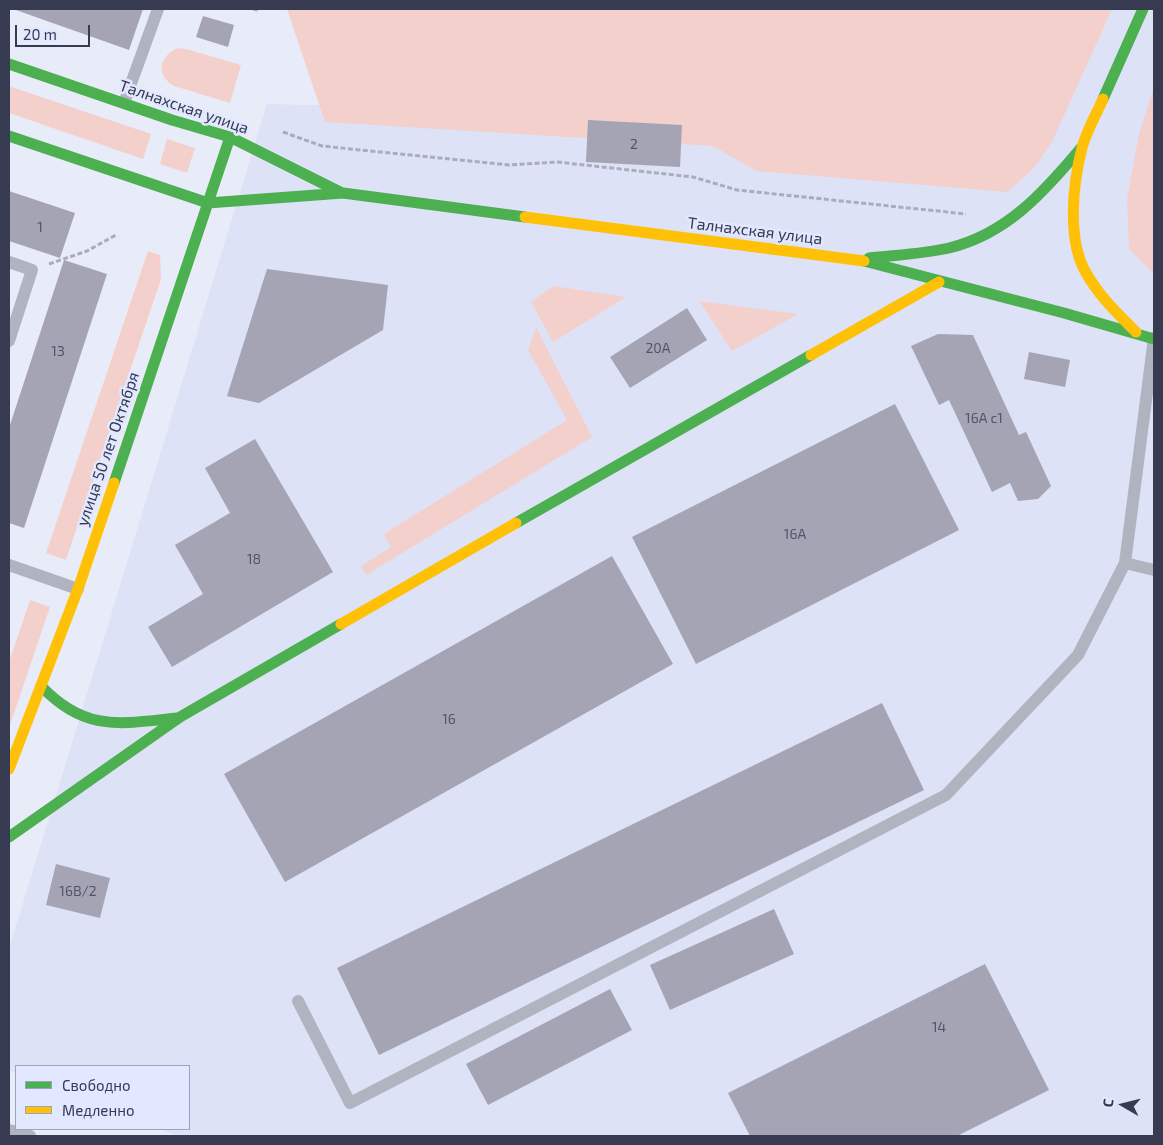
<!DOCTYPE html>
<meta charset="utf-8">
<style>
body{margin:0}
#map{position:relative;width:1163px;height:1145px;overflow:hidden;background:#e8ecf9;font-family:"Exo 2",sans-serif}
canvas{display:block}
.frame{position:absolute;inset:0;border:10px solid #363b52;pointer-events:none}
.legend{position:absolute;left:15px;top:1065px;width:175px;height:65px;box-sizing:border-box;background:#e2e8ff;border:1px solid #9da3ba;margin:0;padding:6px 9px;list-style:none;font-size:15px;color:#363b52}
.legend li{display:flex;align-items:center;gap:10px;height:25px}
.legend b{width:25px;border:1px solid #9da3ba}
.north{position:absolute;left:1098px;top:1080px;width:50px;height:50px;-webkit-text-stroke:4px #e2e8ff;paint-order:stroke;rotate:278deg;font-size:14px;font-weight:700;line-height:20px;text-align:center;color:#363b52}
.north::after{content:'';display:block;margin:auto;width:18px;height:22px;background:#363b52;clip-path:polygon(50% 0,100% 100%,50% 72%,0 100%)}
.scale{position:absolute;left:15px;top:25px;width:75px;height:22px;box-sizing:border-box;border:2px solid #363b52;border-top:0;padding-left:6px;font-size:15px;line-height:18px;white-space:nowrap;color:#363b52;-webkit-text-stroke:4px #e2e8ff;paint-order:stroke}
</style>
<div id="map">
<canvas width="1163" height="1145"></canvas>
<div class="frame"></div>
<ul class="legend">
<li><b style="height:6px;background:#4caf50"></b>Свободно</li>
<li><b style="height:6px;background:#ffc107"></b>Медленно</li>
</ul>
<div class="north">С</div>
<div class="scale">20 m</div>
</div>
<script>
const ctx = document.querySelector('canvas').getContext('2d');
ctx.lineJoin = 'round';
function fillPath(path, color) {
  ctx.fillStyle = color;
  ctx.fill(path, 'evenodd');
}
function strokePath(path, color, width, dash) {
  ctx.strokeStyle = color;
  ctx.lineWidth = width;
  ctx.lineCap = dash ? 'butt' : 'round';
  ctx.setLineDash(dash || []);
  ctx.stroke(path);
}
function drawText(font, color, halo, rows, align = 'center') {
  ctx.font = font + ' "Exo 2",sans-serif';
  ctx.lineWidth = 5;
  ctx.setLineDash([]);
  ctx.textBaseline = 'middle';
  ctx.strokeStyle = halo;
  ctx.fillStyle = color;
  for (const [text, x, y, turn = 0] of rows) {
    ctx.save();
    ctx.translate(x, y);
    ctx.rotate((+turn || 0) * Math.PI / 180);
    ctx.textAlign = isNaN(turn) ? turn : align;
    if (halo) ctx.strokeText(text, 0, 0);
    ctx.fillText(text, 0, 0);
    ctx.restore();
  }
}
fillPath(new Path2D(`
 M1042,9H1154V1136H179L159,1129H189V1066H16V1073L9,1070V949L267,104L994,120Z`), '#dde2f7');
fillPath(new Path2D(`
 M287,9H1112L1053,140L1034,168L1007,192L757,171L713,146L325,122Z
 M178,48L186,49L241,65L230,103L174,86C155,75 159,56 178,48Z
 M9,86L151,134L143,159L9,113Z
 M1154,87V274L1129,249L1127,199L1139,134Z
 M167,139L195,148L187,173L160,164Z
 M148,251L160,255L161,279L66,560L46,553Z
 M553,286L626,297L553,342L531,302Z
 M699,301L798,314L732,351Z
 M536,327L592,437L366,575L361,566L391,547L384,534L567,420L528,350Z
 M30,600L50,607L9,728V662Z`), '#f4d0cc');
fillPath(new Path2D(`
 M13,9H143L129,50Z
 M203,16L234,25L228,47L196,37Z
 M588,120L682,125L680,167L586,162Z
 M9,191L75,213L60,258L9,241Z
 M64,260L107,274L24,528L9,523V428Z
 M267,269L388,285L383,330L259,403L227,396Z
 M687,308L707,340L630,388L610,357Z
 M938,334L973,335L1019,435L1026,432L1051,486L1038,499L1018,501L1010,483L992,492L949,400L939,405L911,346Z
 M1029,352L1070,360L1065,387L1024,379Z
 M895,404L959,530L696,664L632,537Z
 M255,439L333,572L172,667L148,627L203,594L175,545L230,513L205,468Z
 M612,556L673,664L285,882L224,774Z
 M882,703L924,790L379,1055L337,968Z
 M56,864L110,878L100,918L46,905Z
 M774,909L794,954L670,1010L650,965Z
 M985,964L1049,1090L957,1136H750L728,1093Z
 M610,989L632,1030L488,1105L466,1064Z`), '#a5a4b4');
strokePath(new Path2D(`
 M253,9L258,10L259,9
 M283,132L322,146L509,165L557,162L693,177L737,190L966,214
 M49,264L87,251L116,235`), '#aaadb8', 3, [5, 2.5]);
strokePath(new Path2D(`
 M124,103L158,9
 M9,262L32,270L9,341
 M1125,563L1154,570
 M9,565L78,589
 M298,1001L350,1103L946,795L1078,655L1125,563L1154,338
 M9,1130L30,1136`), '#b0b3c0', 12);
strokePath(new Path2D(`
 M9,64L172,120L230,137L342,193
 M1103,99L1143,9
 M9,136L208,203L343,193L525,217
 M869,258C895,255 923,254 949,248C1007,234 1044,192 1081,148
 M864,261L1064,313L1154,339
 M114,483L230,137
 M516,523L811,355
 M41,686C85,732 119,724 177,718
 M9,837L180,717L341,624`), '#4caf50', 11);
strokePath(new Path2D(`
 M1103,99C1096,115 1086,132 1082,148C1073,183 1067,238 1085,271C1098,295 1117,313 1136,332
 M525,217L864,261
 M811,355L939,282
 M341,624L516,523
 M9,769L78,589L114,483`), '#ffc107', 11);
drawText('14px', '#52556a', null, [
 ["2",634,144],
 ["1",40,227],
 ["20А",658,348],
 ["13",58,351],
 ["16А с1",984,418],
 ["16А",795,534],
 ["18",254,559],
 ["16",449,719],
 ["16В/2",78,891],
 ["14",939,1027]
]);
drawText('16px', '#363b52', '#e2e8ff', [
 ["Талнахская улица",184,107,19],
 ["Талнахская улица",755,231,7],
 ["улица 50 лет Октября",108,449,-71]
]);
</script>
